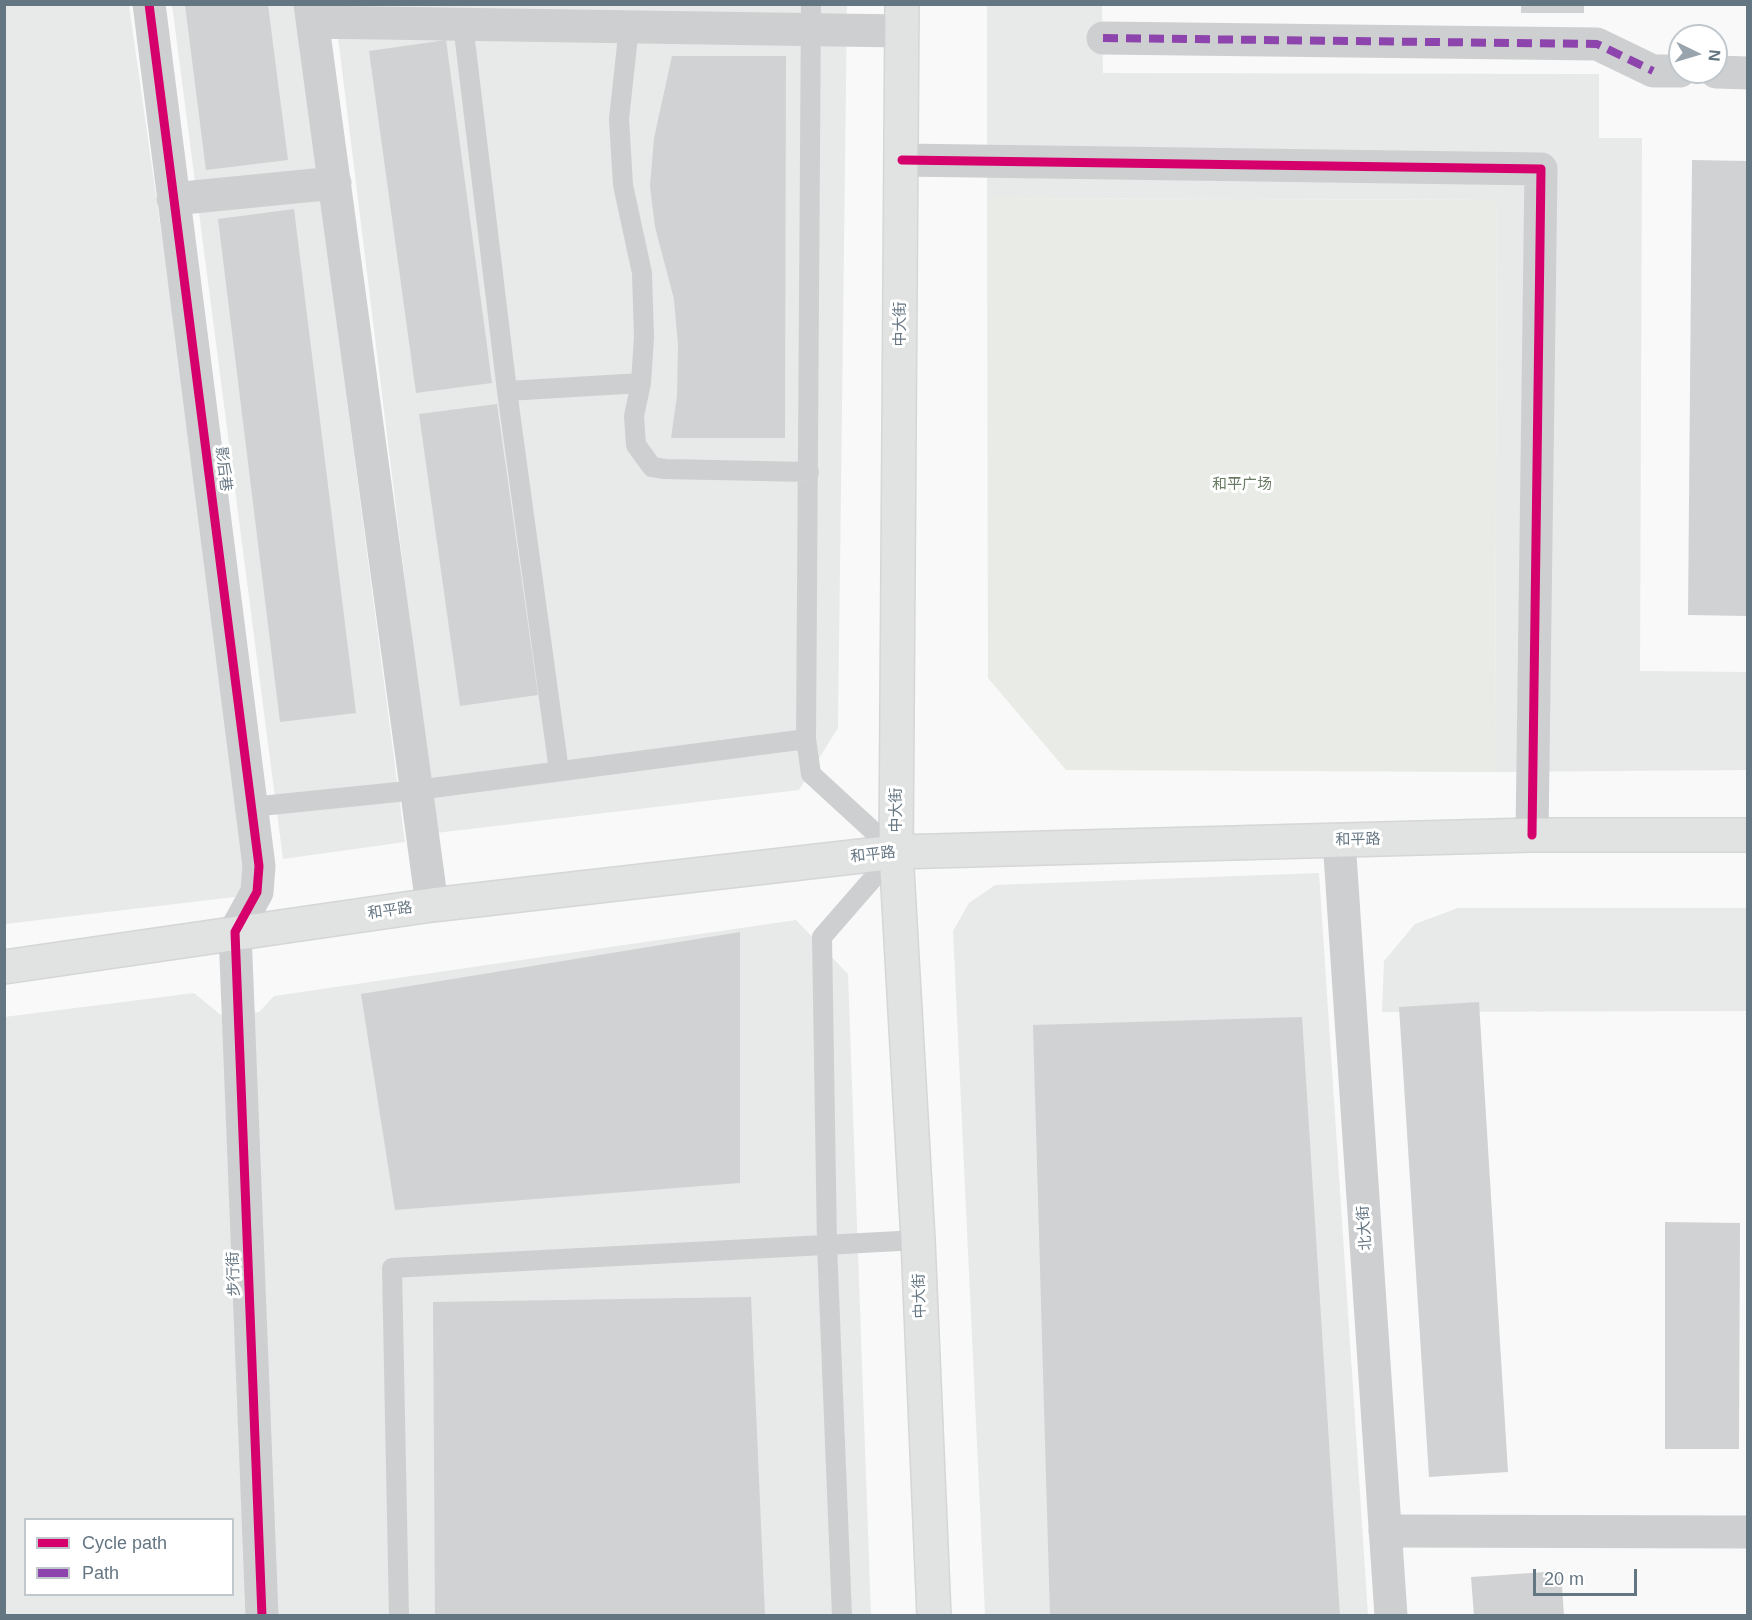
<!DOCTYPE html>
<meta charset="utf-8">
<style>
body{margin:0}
#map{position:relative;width:1752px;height:1620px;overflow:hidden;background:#f9f9f9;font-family:Arial,sans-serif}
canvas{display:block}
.frame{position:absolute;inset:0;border:6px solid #657683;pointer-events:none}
.legend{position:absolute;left:24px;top:1518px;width:210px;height:78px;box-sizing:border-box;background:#fff;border:2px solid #c1c8cd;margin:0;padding:8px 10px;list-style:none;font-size:18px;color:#657683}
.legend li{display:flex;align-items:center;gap:12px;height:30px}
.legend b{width:30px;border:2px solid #c1c8cd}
.north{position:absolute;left:1668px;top:24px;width:60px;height:60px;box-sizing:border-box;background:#fff;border:2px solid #c1c8cd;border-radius:50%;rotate:95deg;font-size:16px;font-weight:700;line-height:24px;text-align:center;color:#657683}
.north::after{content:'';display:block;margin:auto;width:21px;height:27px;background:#99a4ac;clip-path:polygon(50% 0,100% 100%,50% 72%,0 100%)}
.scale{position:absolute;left:1533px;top:1569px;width:104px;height:27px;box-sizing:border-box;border:3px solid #657683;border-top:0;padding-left:8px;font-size:18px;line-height:21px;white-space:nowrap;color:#657683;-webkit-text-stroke:4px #fff;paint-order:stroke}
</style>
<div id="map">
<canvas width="1752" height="1620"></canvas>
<div class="frame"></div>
<ul class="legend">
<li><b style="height:8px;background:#d6006c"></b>Cycle path</li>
<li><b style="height:8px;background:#8e44ad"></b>Path</li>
</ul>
<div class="north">N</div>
<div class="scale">20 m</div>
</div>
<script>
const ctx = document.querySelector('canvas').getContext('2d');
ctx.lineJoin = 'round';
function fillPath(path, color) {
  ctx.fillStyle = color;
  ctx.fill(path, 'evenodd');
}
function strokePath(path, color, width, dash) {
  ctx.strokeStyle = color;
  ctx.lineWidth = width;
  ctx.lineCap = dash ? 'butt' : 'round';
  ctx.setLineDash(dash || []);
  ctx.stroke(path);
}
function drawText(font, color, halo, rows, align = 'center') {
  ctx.font = font + ' Arial,"Noto Sans SC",sans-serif';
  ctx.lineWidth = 6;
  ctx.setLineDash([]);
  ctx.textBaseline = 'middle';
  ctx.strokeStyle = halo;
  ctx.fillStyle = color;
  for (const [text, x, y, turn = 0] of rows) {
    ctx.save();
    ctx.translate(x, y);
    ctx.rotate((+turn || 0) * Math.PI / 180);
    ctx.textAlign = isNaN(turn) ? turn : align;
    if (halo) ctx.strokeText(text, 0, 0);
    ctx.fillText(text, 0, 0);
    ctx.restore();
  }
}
fillPath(new Path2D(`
 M4,5H129L189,429L246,883L235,897L5,924Z
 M172,5H295L405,842L283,859Z
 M334,5H847L838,728L799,790L436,833Z
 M987,5H1102L1103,73L1599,74V138H1642L1640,671L1747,672V770L1495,772L1497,200L987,198Z
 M1319,873L1368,1615H985L953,931L969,903L995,885Z
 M1458,908H1747V1011L1382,1012L1384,961L1415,924Z
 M796,920L848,974L871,1615H5L4,1017L194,993L221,1015L259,1012L274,996ZM26,1520H232V1594H26Z`), '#e8e9e9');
fillPath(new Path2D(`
 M987,198L1497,200L1495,772L1066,770L988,678Z`), '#e8ebe6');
fillPath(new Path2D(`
 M1521,4H1584V13H1521Z
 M185,5H268L288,160L206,170Z
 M446,40L492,383L416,393L369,51Z
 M672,56H786L785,438H671L677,396L678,345L674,299L655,227L650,186L654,138Z
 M1692,160L1748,161V616L1688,615Z
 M294,209L356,713L280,722L218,219Z
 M497,404L538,695L460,706L419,414Z
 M740,932V1183L395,1210L361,994Z
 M1479,1002L1508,1472L1429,1477L1399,1007Z
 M1302,1017L1340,1616H1050L1033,1025Z
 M1665,1222L1740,1223L1739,1449H1665Z
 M751,1297L765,1616H435L433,1302Z
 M1561,1571L1564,1616H1474L1471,1577Z`), '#d0d2d3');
const secondary = new Path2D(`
 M902,4L896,852L918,1240L934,1616
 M4,967L432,905L896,852L1532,835H1748`);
strokePath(secondary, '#d5d6d7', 36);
strokePath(new Path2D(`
 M811,4L806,739L811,774L896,852L822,937L827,1245L842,1616
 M463,24L507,391L559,771
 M629,27L619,119L623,185L642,273L644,337L641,383L634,416L636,445L652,467L665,469L809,472
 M507,391L641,383
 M251,807L417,790L806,739
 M399,1616L392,1268L918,1240`), '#cecfd0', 20);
strokePath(new Path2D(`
 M149,4L259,866L257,892L235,932L262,1616
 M310,4L432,905
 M313,22L902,31
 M1103,38L1597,44L1653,71H1680
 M1716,72L1748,73
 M902,160L1541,169L1532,835
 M173,199L335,183
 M1385,1531L1748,1532`), '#cecfd0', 33);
strokePath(new Path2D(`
 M1339,840L1391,1616`), '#cecfd0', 33);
strokePath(secondary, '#e1e2e2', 33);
strokePath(new Path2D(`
 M1103,38L1597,44L1653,71`), '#8e44ad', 8, [15, 8]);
strokePath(new Path2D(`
 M149,4L259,866L257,892L235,932L262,1616
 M902,160L1541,169L1532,835`), '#d6006c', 9);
drawText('15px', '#657683', '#fff', [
 ["中大街",901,324,-90],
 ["影后巷",223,469,83],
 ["中大街",897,810,-90],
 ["和平路",1358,840,-1],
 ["和平路",873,855,-6],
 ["和平路",390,911,-8],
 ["北大街",1365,1228,-94],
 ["步行街",234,1274,-92],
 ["中大街",920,1296,-92]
]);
drawText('15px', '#687a64', '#fff', [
 ["和平广场",1242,485]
]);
</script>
